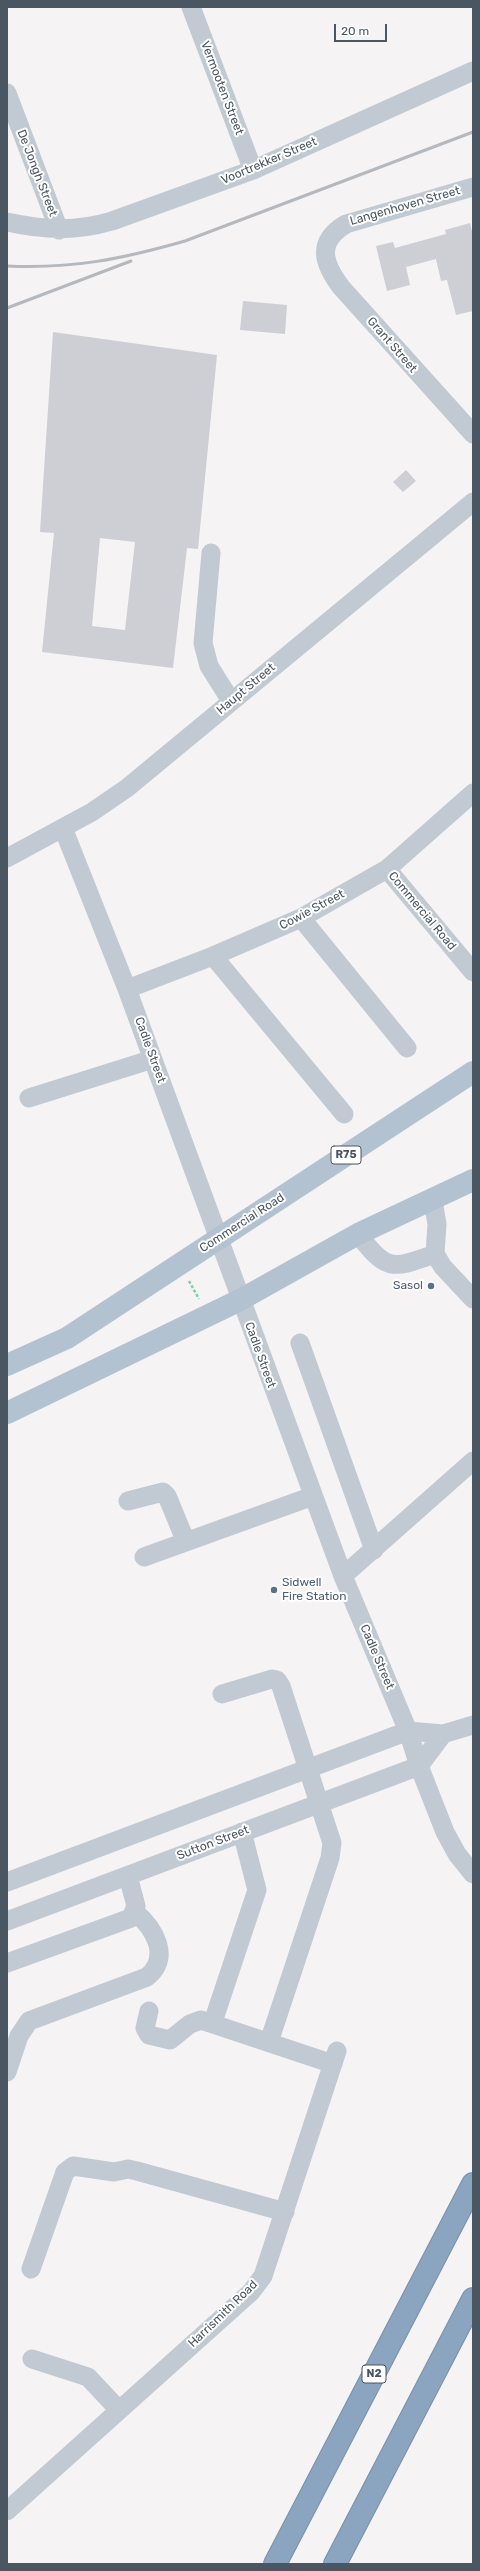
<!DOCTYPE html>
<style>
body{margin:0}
#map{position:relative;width:480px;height:2571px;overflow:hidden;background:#f5f3f3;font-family:Rubik,sans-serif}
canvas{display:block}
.frame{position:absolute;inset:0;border:8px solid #4a5661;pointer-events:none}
.scale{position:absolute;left:334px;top:24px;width:53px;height:18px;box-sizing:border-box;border:2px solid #4a5661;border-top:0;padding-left:5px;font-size:12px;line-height:14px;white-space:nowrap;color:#4a5661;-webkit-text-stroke:3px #fff;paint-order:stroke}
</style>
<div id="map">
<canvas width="480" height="2571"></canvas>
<div class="frame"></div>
<div class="scale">20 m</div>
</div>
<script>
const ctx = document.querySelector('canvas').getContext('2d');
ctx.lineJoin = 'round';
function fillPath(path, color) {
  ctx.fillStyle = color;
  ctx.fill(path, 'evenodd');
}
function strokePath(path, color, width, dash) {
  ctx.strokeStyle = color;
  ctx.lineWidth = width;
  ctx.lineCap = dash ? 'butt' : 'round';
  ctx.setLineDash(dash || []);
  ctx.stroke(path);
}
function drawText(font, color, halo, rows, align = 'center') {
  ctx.font = font + ' Rubik,sans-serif';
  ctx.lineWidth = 4;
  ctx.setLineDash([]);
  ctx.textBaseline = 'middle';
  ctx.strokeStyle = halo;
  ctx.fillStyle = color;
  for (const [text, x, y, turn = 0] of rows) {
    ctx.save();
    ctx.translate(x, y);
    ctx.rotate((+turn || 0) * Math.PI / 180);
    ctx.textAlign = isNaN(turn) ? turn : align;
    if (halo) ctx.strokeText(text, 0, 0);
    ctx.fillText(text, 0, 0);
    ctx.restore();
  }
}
fillPath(new Path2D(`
 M470,223L473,236V311L456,315L447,280L441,281L436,259L406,267L410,285L387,291L376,246L393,242L395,248L446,234L445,230Z
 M243,301L287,305L285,334L240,330Z
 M53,332L217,355L198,549L187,548L173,668L42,652L54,533L40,532ZM100,538L135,542L125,630L92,626Z
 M406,470L416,481L403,492L393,482Z`), '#cdcfd5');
const highway = new Path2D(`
 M275,2564L473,2184
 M335,2564L473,2299`);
strokePath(highway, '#7690ad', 24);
strokePath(new Path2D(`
 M189,1281L199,1299`), '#7ad0a6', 2.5, [3, 2]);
strokePath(new Path2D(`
 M191,7L253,170
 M7,93L59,230
 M473,187L346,224C316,242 323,263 341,287L473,434
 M7,222C44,230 75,232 112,221L253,170L473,71
 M211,553L203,643L209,666L231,701
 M63,828L127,989L343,1576L408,1731L419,1766L445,1832L457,1854L473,1874
 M7,858L92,812L127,788L473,502
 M387,869L473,972
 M301,918L407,1048
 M213,956L344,1114
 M127,989L213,956L301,918L387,869L473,793
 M29,1098L153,1059
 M433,1201L437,1224L435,1254L443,1267L473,1299
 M358,1234C387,1272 392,1269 435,1254
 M300,1343L374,1550
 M128,1501L163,1492L167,1496L186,1542
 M144,1557L313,1496
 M343,1576L473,1461
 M222,1694L272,1679L277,1680L281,1686L332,1843L330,1858L269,2042
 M419,1766L443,1734
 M7,1882L408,1731L443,1734L473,1725
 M7,1921L419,1766
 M7,1963L131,1918L136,1906L128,1876
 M149,2011L145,2028L149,2035L170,2040L190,2024L201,2020L333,2064
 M213,2022L257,1890L242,1832
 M7,2072L19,2036L29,2021L147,1977C171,1957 155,1929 135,1912
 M31,2269L65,2172L73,2166L114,2172L128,2169L137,2171L285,2212
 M32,2359L88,2377L119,2410
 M7,2511L251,2292L263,2276L337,2051`), '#c1cad2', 19);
strokePath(new Path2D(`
 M7,1365L67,1338L473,1072
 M7,1413L240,1300L358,1234L473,1180`), '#b3c2d1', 22);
strokePath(highway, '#8ba5c1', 22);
strokePath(new Path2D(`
 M7,266C73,269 122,259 185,241L473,132
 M7,308L131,261`), '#b5b8bd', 3);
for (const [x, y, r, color] of [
 [431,1286,4,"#5c6f8a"],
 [274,1590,4,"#5c6f8a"]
]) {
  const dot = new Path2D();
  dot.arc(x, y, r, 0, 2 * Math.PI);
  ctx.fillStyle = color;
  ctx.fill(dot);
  strokePath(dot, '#fff', 1.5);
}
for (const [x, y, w] of [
 [346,1155,30],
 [374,2374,24]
]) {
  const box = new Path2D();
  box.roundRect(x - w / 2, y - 9, w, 18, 3);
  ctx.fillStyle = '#fff';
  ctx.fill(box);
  strokePath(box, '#4a5661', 1);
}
drawText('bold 11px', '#4a5661', null, [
 ["R75",346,1155],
 ["N2",374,2374]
]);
drawText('12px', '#4a5661', '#fff', [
 ["Vermooten Street",222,88,69],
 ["Voortrekker Street",269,161,-23],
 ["De Jongh Street",37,173,69],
 ["Langenhoven Street",405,206,-16],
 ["Grant Street",392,345,49],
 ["Haupt Street",246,689,-40],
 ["Cowie Street",312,910,-28],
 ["Commercial Road",422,911,50],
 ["Cadle Street",150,1050,70],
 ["Commercial Road",242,1223,-33],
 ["Cadle Street",260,1355,70],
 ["Cadle Street",377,1657,67],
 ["Sutton Street",213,1843,-21],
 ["Harrismith Road",223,2314,-44]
]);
drawText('12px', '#4e5e75', '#fff', [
 ["Sasol",423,1286],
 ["Sidwell",282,1583,"left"],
 ["Fire Station",282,1597,"left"]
], 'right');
</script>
